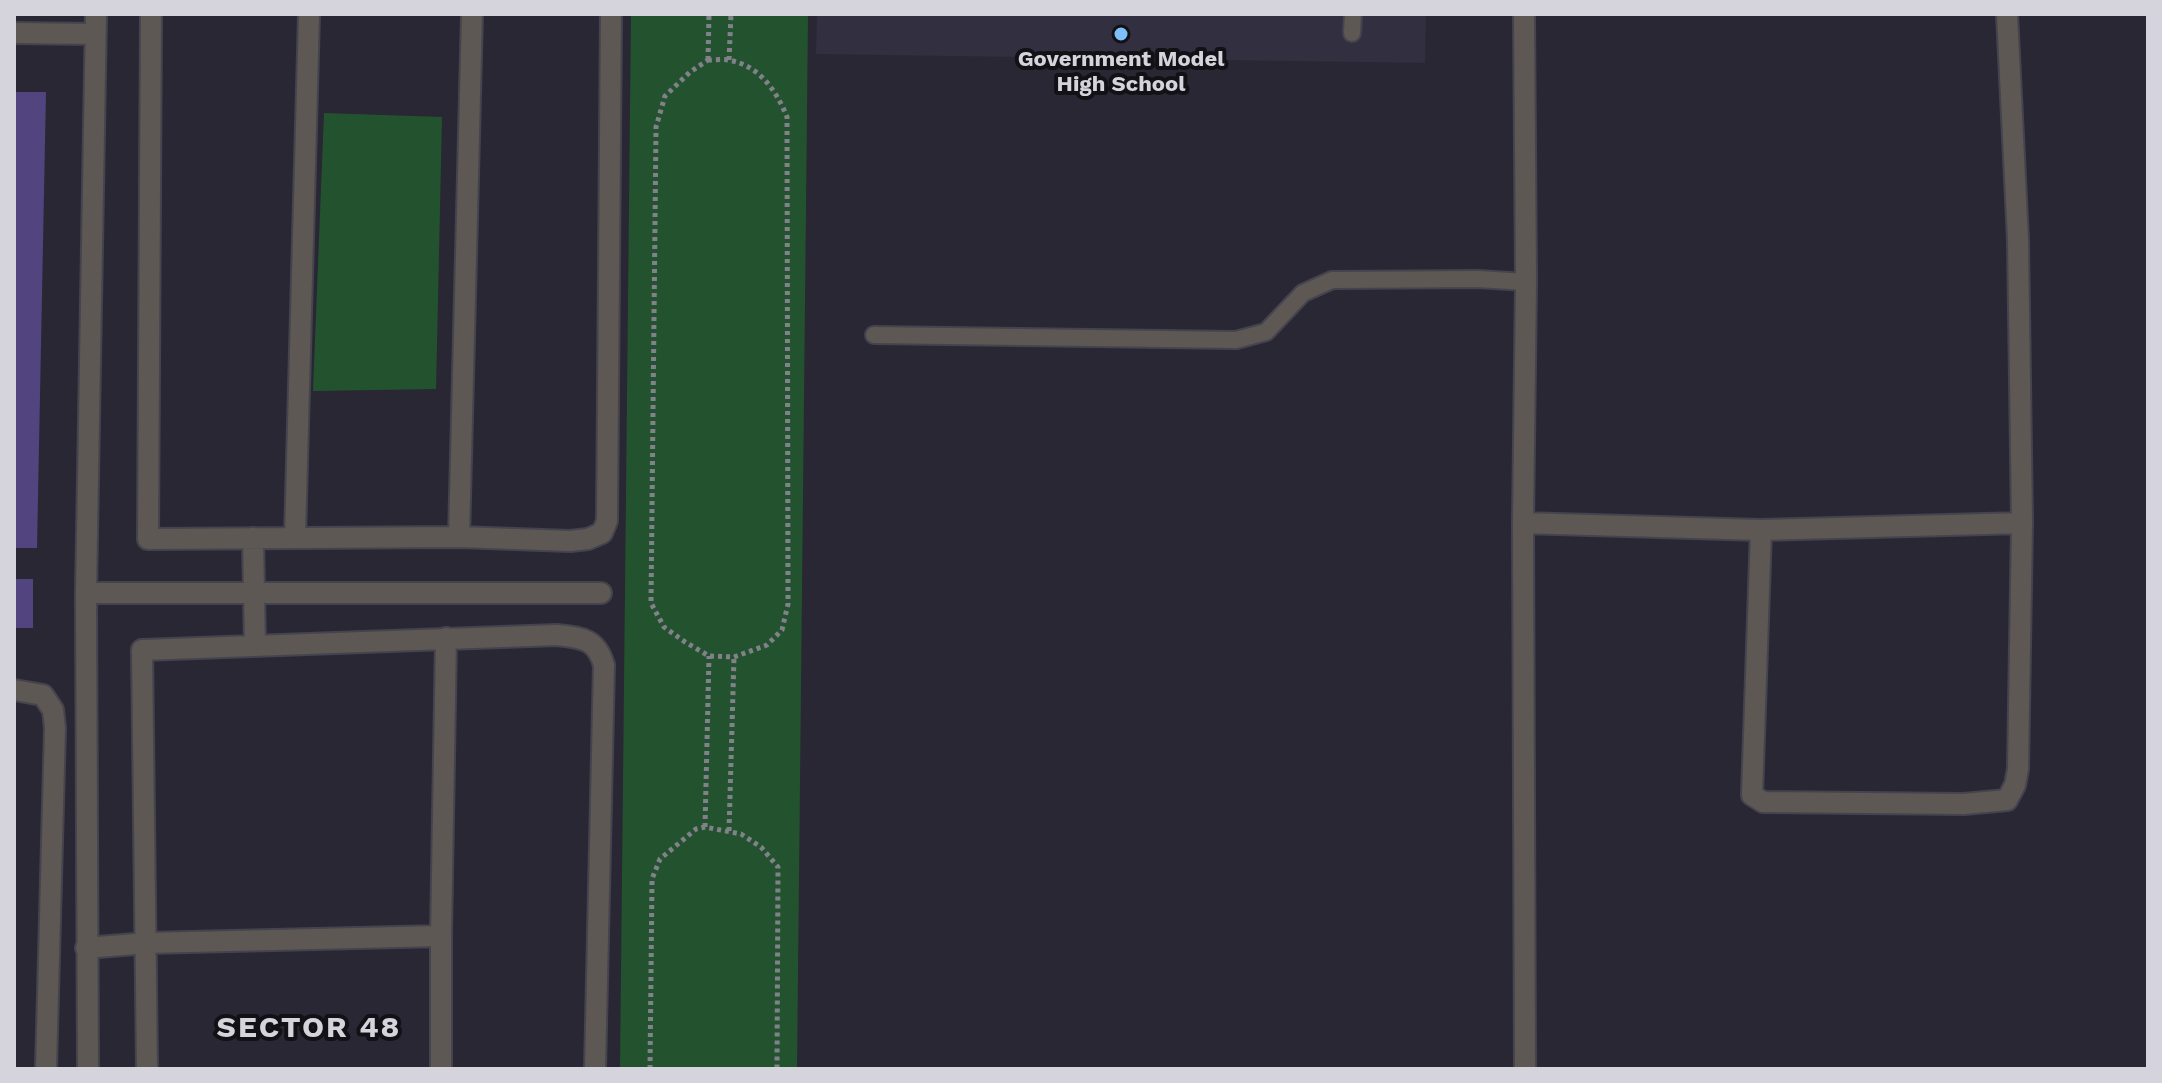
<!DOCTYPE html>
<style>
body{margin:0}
#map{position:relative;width:2162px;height:1083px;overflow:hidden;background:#292733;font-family:"Work Sans",sans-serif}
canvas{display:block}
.frame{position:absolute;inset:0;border:16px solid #d5d4dc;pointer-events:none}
</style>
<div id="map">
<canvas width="2162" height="1083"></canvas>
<div class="frame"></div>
</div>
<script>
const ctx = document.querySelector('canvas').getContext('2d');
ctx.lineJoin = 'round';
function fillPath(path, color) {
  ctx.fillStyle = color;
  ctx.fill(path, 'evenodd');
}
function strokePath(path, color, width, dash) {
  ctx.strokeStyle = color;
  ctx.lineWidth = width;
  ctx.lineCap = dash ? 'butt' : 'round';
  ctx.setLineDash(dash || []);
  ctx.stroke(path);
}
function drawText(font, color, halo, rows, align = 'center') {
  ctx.font = font + ' "Work Sans",sans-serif';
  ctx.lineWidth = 8;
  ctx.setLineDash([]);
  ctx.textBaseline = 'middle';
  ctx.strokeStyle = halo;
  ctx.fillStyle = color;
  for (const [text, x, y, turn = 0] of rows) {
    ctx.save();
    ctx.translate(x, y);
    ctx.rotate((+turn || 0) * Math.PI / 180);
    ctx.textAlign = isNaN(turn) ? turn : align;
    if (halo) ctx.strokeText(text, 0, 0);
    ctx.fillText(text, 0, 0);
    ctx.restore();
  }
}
fillPath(new Path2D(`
 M817,14H1426L1425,63L816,54Z`), '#322f40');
fillPath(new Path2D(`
 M631,14H808L797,1069H620Z
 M324,113L442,117L436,389L313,391Z`), '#23532e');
fillPath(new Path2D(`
 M14,92H46L37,548H14Z
 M14,579H33V628H14Z`), '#51447f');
const lane = new Path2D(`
 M1352,33L1353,14
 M874,335L1236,340L1266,332L1303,293L1332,280L1478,279L1526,282`);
const street = new Path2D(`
 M151,14L148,539L459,537L570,541L588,539L602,533L607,521L611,14
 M1524,14L1526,282L1523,523L1525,1069
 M14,33L95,34
 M1523,523L1761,530L1752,795L1763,802L1964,804L2007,800L2015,785L2018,769L2022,523L2018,240L2007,14
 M1761,530L2022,523
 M295,537L309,14
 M459,537L472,14
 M253,538L255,646
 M86,593H601
 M14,690L43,695L53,710L55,728L46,1069
 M86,948L147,943L441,936
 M88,1069L86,593L96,14
 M147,1069L142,650L557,635C582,638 596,638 604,665L595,1069
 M441,1069V936L446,638`);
strokePath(lane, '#45434e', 20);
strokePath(street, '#45434e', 24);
strokePath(new Path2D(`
 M708,60C714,60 722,59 728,60C759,65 776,90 787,117L788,604L782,630L767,645L734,657L709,656L685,642L664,627L651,603L656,127L665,96L690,72Z
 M708,60L709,14
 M729,60L731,14
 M705,827L709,656
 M729,831L734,657
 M650,1069L652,879L660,859L696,829L705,827L741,834L761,847L778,867L777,1069`), '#82818b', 5, [4, 4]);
strokePath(lane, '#5d5853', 16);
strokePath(street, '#5d5853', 20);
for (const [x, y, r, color] of [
 [1121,34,8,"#7ebef9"]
]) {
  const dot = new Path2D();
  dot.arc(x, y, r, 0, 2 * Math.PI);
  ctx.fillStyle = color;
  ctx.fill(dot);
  strokePath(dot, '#121116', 3);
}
drawText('bold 22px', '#d5d4dc', '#121116', [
 ["Government Model",1121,60],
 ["High School",1121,85]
]);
ctx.letterSpacing = '2px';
drawText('bold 30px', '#d5d4dc', '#121116', [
 ["SECTOR 48",309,1028]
]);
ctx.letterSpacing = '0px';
</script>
